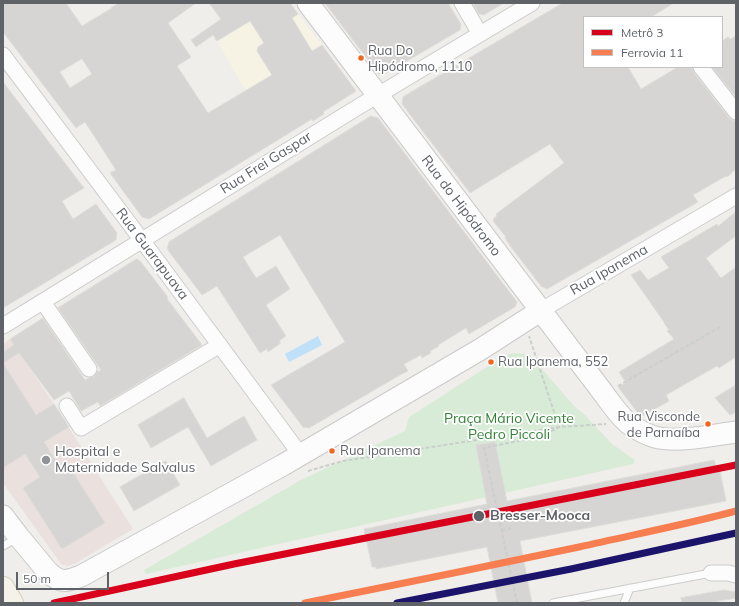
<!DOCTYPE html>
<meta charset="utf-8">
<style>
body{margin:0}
#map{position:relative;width:739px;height:606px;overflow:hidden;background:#efeeea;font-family:Mulish,sans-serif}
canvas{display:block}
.frame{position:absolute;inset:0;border:4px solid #5f6368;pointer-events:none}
.legend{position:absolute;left:583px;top:16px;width:140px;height:52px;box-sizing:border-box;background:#fff;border:1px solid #bfc1c3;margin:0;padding:5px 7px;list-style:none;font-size:12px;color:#5f6368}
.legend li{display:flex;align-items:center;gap:8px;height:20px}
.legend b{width:20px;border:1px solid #bfc1c3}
.scale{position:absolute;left:16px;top:572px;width:93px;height:18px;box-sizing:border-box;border:2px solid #5f6368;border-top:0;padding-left:5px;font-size:12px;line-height:14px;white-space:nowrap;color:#5f6368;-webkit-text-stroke:3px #fff;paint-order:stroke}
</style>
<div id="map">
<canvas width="739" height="606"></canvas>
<div class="frame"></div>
<ul class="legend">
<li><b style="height:5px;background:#d9001c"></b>Metrô 3</li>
<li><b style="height:5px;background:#f77e51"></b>Ferrovia 11</li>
</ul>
<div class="scale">50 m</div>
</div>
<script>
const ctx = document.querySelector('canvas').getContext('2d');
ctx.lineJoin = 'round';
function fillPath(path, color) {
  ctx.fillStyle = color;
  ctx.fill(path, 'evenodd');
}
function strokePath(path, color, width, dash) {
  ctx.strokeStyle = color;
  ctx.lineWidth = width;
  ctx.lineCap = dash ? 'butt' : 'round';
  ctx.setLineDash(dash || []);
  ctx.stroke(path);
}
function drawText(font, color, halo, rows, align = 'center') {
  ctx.font = font + ' Mulish,sans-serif';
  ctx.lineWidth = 3.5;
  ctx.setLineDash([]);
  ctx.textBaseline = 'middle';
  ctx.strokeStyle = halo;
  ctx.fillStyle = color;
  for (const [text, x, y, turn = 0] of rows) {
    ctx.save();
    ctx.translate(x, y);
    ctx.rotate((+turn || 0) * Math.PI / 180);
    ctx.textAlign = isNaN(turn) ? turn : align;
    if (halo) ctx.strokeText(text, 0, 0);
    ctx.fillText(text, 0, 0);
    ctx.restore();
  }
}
fillPath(new Path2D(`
 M298,14L322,45L246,91L217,41L250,21L260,37Z`), '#f7f3e4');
fillPath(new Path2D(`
 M10,339L54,404L133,529L74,564L67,566L61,564L3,483V344Z`), '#eae0de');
fillPath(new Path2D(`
 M512,353L529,354L576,408L583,413L612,444L635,460L633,464L146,574L144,570L301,480L405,431L409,417L498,360Z`), '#d8ebd6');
fillPath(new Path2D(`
 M318,336L322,345L289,362L285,354Z`), '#bfe0f9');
const building = new Path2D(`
 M3,3H66L82,26L112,8H111L119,3H196L168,23L191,57L177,66L208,113L272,75L257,51L258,47L264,43L250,21L217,41L213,35L196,47L191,40L221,19L209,3H290L298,14L292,18L312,51L322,45L356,91L323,112L324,114L313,121L312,119L149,219L142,217L110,173L116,170L85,122L76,128L3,32ZM82,59L92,74L70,88L60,72Z
 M325,3H448L461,24L460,30L383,75L379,74Z
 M473,3H504L484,15L479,14Z
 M563,3H674L651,17H584V67H628L641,89L678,67H692L694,73L729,118L732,120L736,121V169L727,177L726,176L693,195L698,202L547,289L541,286L511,247L505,238L506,237L493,221L494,220L493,219L497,216L496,214L564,163L550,144L470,193L402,104L403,97Z
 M736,36V97L712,67H722V41L728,37L730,39Z
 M3,82L84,188L62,201L73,219L96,204L117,233L116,240L3,308Z
 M371,116L378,118L517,302L515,307L469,334L466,328L438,345L439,346L430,351L431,353L422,358L421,355L404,364L408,371L400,375L309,428L303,427L271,385L345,342L280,235L243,257L256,278L276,266L290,289L266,305L286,336L279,341L281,343L268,352L267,349L260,353L217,286L202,295L167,249L169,242Z
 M736,212V236L706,258L721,278L736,267V357L719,368L717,366L666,395L669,401L641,417L618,387L626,383L619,372L674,339L667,331L669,330L664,323V322L631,275L640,270L648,280L669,268L661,257L717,224L718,226Z
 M137,259L141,262L167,296L168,300L202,345L100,406L98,402L81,411L69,391L54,400L19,353L3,363L36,415L54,404L69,427L44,442L59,466L66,461L105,523L62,549L23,488L40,477L25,454L3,468V352L14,345L10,339L43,318L85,380L89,378L94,377L97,372L101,370L58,308Z
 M736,385V412L730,415L715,398Z
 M184,398L207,438L244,416L257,440L211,466L188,427L151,448L138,425Z
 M495,442L507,501L714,460L716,466H719L726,501L520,541L532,603H498L487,547L376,569V567H372L364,529L487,504L476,445Z
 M166,461L180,485L134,511L120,487Z
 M724,590L736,592V598L707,603H682L681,598Z`);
fillPath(building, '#d6d5d3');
strokePath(building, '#deddd9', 1);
const lane = new Path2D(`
 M3,546L17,538
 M553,603L711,573
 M624,603L630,588`);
const street = new Path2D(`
 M462,3L480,34
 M3,55L153,255L300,454
 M701,67L736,112
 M43,302L89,369
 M540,311L736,196
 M3,326L358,107L532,3
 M67,406L81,428L220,345
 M711,573H728L736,575`);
const secondary = new Path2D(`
 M308,3L604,394C611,404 619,415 628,423C636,429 649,436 659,438C681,442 713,435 736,432
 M3,516L19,537L48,572C60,583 66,582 81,576L283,465L481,349L540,311`);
const primary = new Path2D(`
 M3,588L12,603`);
strokePath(lane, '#cbcccc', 9);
strokePath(street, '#cbcccc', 17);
strokePath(secondary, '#cacacb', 23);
strokePath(primary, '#d7ceb8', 24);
strokePath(new Path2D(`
 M618,386L720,327
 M308,471L343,461L559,427L606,424
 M502,530L510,529V527
 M517,603L484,448L542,436L559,427L529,336`), '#cacfcc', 2, [4, 2]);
strokePath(lane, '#fdfcfc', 7);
strokePath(street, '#fdfcfc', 15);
strokePath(secondary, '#fdfcfc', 21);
strokePath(primary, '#f4f2e9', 22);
strokePath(new Path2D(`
 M305,603C396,585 488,566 579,547C631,535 684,525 736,511`), '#f77e51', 7);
strokePath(new Path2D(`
 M397,603L571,569L736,533`), '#1c146b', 7);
strokePath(new Path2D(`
 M54,603L234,564L736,465`), '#d9001c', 7);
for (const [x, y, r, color] of [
 [361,58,3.5,"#f26522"],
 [491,362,3.5,"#f26522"],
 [708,424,3.5,"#f26522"],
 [332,451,3.5,"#f26522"],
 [46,460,5,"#919496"],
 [479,516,6,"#5f6368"]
]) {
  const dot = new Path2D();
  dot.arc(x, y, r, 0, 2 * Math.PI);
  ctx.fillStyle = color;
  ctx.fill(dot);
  strokePath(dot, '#fff', 1.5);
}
drawText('13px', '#5f6368', '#fff', [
 ["Rua Do",368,51],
 ["Hipódromo, 1110",368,67],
 ["Rua Ipanema, 552",498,362],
 ["Rua Visconde",700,417,"right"],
 ["de Parnaíba",700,433,"right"],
 ["Rua Ipanema",340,451]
], 'left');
drawText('14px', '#5f6368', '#fff', [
 ["Rua Frei Gaspar",266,163,-32],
 ["Rua do Hipódromo",461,206,53],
 ["Rua Guarapuava",152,254,53],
 ["Rua Ipanema",609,270,-30]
]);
drawText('14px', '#348238', '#fff', [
 ["Praça Mário Vicente",509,419],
 ["Pedro Piccoli",509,435]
]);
drawText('14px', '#5f6368', '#fff', [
 ["Hospital e",55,452],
 ["Maternidade Salvalus",55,468]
], 'left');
drawText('bold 14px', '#5f6368', '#fff', [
 ["Bresser-Mooca",490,516]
], 'left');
</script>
